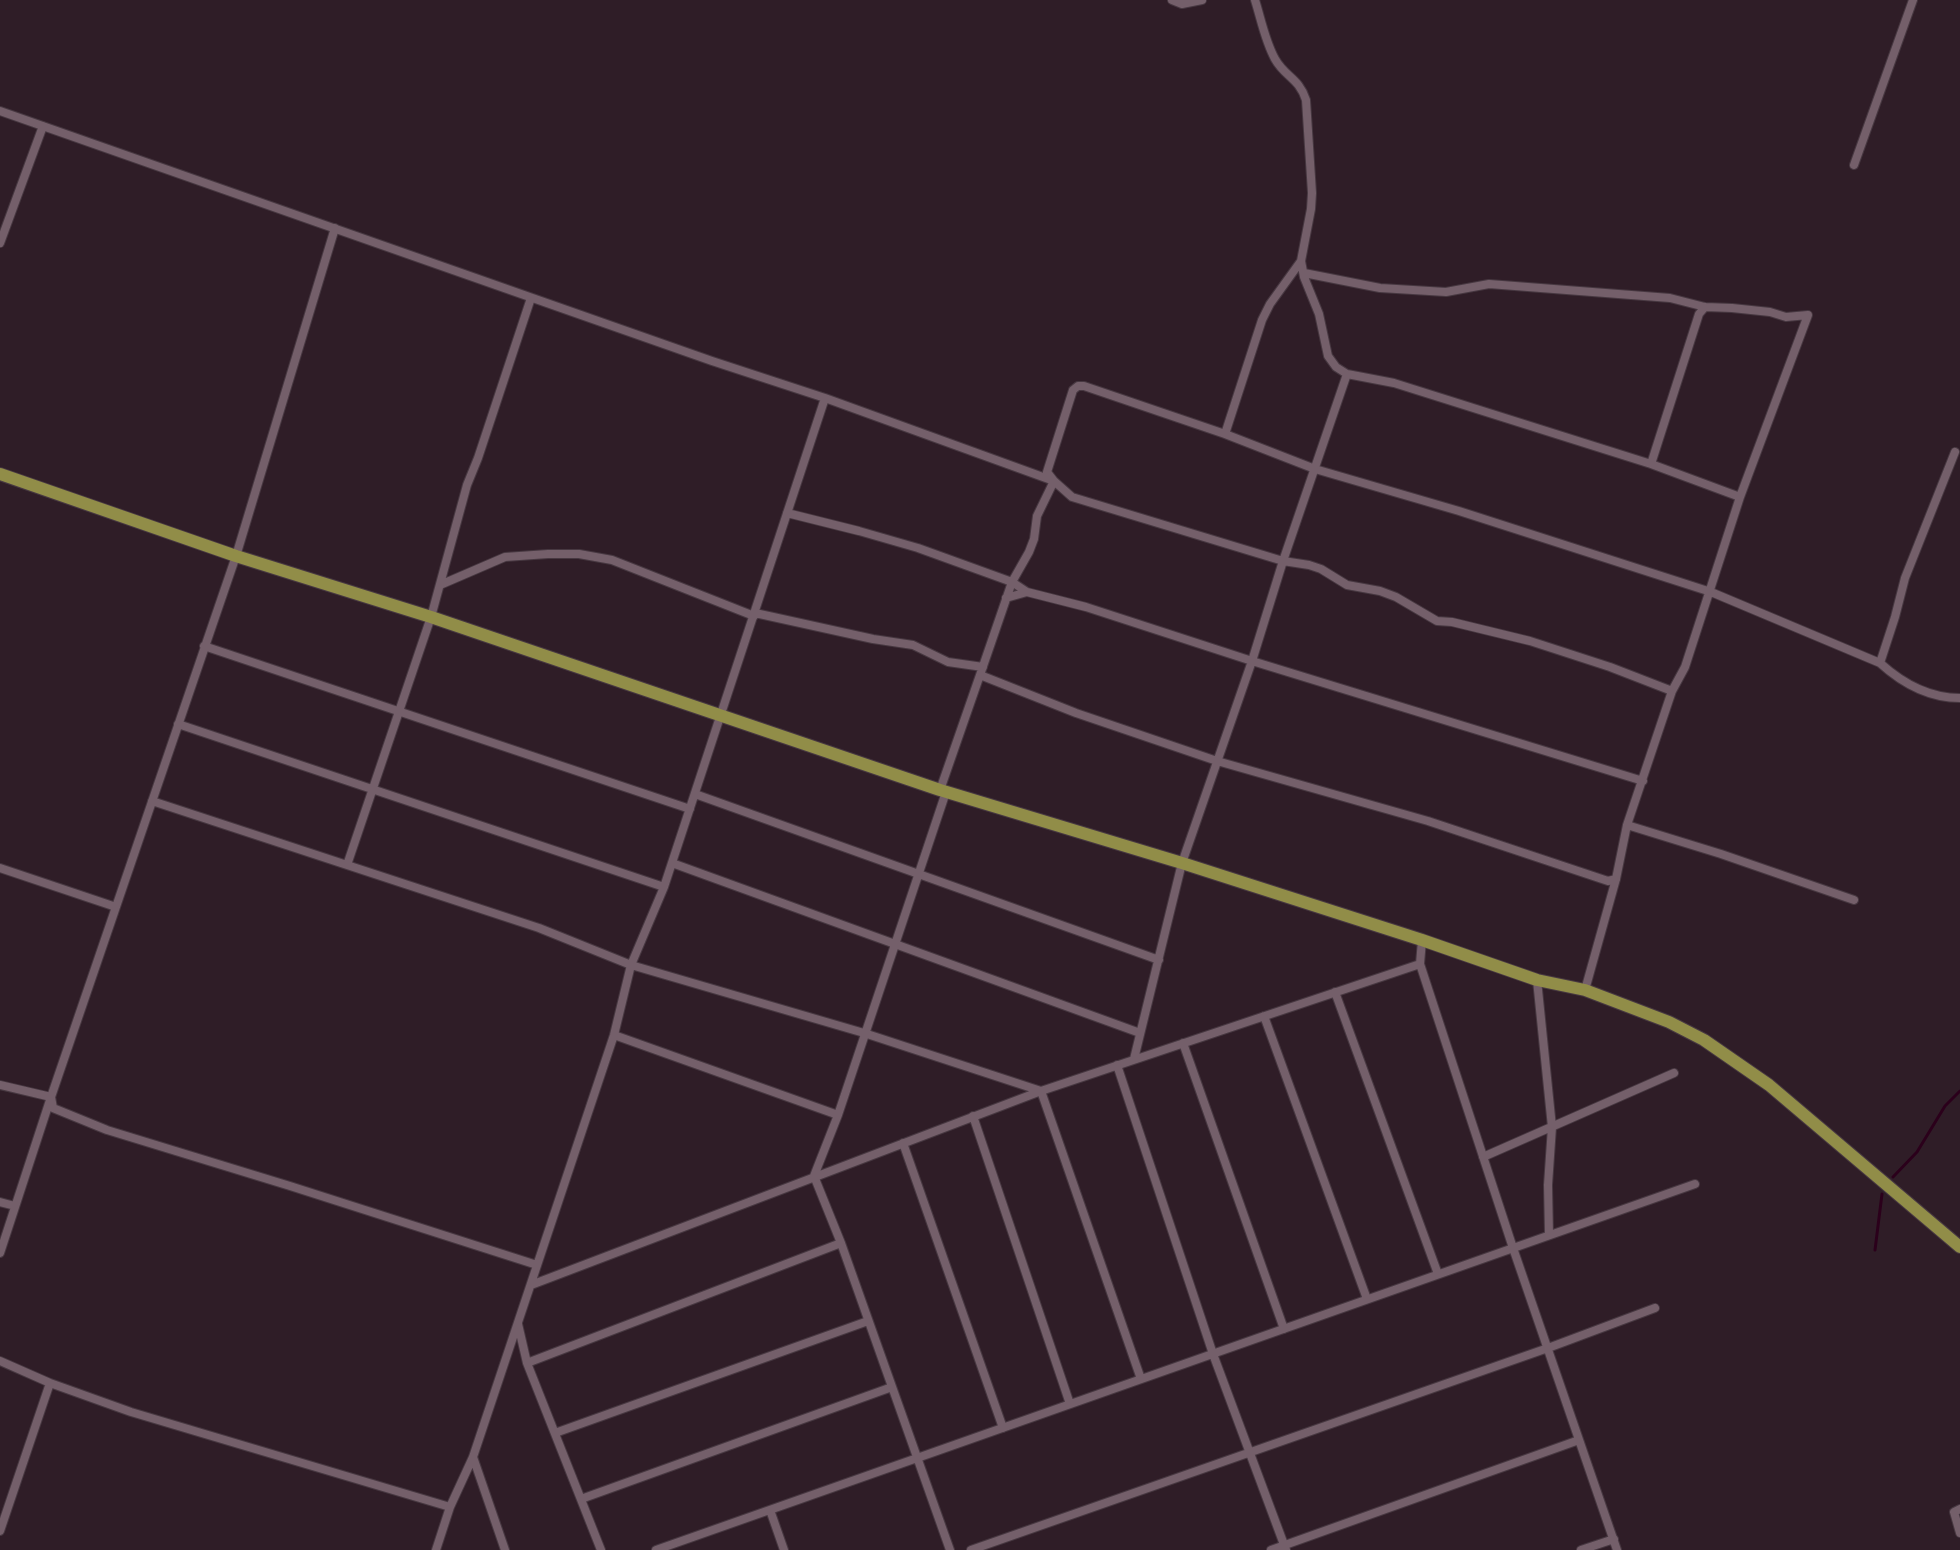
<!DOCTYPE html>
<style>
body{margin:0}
canvas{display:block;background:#2f1d27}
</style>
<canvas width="1960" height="1550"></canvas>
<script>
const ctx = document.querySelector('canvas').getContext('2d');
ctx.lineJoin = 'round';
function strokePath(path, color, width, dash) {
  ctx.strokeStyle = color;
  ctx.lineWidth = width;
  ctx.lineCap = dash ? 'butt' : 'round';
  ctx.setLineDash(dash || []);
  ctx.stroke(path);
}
strokePath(new Path2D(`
 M1893,1177L1917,1152L1945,1106L1960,1091
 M1875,1250L1882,1194`), '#2b001b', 3);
const street = new Path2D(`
 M1172,0L1182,4L1202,0
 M1255,0C1261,19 1265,41 1275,59C1285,77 1299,78 1306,100L1312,193L1311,209L1301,261L1304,277L1319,314L1328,356L1336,367L1347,374L1394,383L1651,464L1740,497
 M0,111L712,361L825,398L1054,481L1037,516L1034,539L1029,552L1012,582L1027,592L1086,607L1252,661L1643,781
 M1854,165L1913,0
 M0,243L43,126
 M1304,273L1380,288L1446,292L1489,284L1670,298L1705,307L1732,308L1770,312L1786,317L1808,315L1740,497L1685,667L1672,691L1627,825L1616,879L1585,990
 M1225,434L1262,320L1270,304L1301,261
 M1651,464L1699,314L1705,307
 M787,513L859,531L918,548L1012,582L980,675
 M440,585L505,557L548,554H579L612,560L754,616
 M1006,598L1027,592
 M755,613L873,639L913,645L948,662L983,667
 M204,646L690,809
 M1880,663L1895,617L1905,578L1955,452
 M1672,691L1610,667L1530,641L1452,622L1437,621L1396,597L1380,591L1347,585L1321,569L1309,565L1283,561L1072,497L1054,481L1047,472L1073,390L1078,386H1084L1225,434L1315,469L1459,511L1711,592L1880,663C1902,683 1930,698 1960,698
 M178,724L664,887
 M940,790L980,675L1076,713L1217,761L1428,821L1608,881L1616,879
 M946,792L838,1115L814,1176L841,1243L950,1550
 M695,794L1159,960
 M152,801L539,928L631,965L864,1033L1041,1091L1141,1379
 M1627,825L1721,854L1854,900
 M672,863L1140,1033
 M347,865L431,617L467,485L478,458L531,298
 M0,868L116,907
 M1422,940L1420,964L1513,1248L1617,1550
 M1537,980L1552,1127L1548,1185L1549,1235
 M1335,992L1438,1274
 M1264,1016L1367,1299
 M614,1035L838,1115
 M1183,1043L1284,1329
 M1134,1059L1182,863L1252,661L1283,561L1347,374
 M1117,1065L1213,1354L1286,1550
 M0,1085L51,1097L53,1108L107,1130L290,1186L537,1265
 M973,1116L1070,1404
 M903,1143L1003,1428
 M1483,1157L1674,1073
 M0,1202L15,1206
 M0,1253L51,1097L236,556L335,228
 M531,1285L1041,1091L1420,964
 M518,1324L527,1363L601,1550
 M0,1361L50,1383L131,1412L450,1507
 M527,1363L841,1243
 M555,1433L868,1321
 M473,1457L505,1550
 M581,1499L892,1387
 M1960,1509L1954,1512L1960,1533
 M770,1510L784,1550
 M0,1531L50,1383
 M436,1550L450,1507L473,1457L614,1035L631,965L664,887L825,398
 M656,1550L1695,1184
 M971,1550L1548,1348L1655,1308
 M1271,1550L1579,1440
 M1581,1550L1614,1539`);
const primary = new Path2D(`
 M0,474L236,556L431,617L940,790L1182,863L1422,940L1537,980L1585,990L1669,1022L1704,1040L1769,1085L1960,1247`);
strokePath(street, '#473841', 10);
strokePath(primary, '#473841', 14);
strokePath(street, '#745f6a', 8);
strokePath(primary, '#918d48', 12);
</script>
